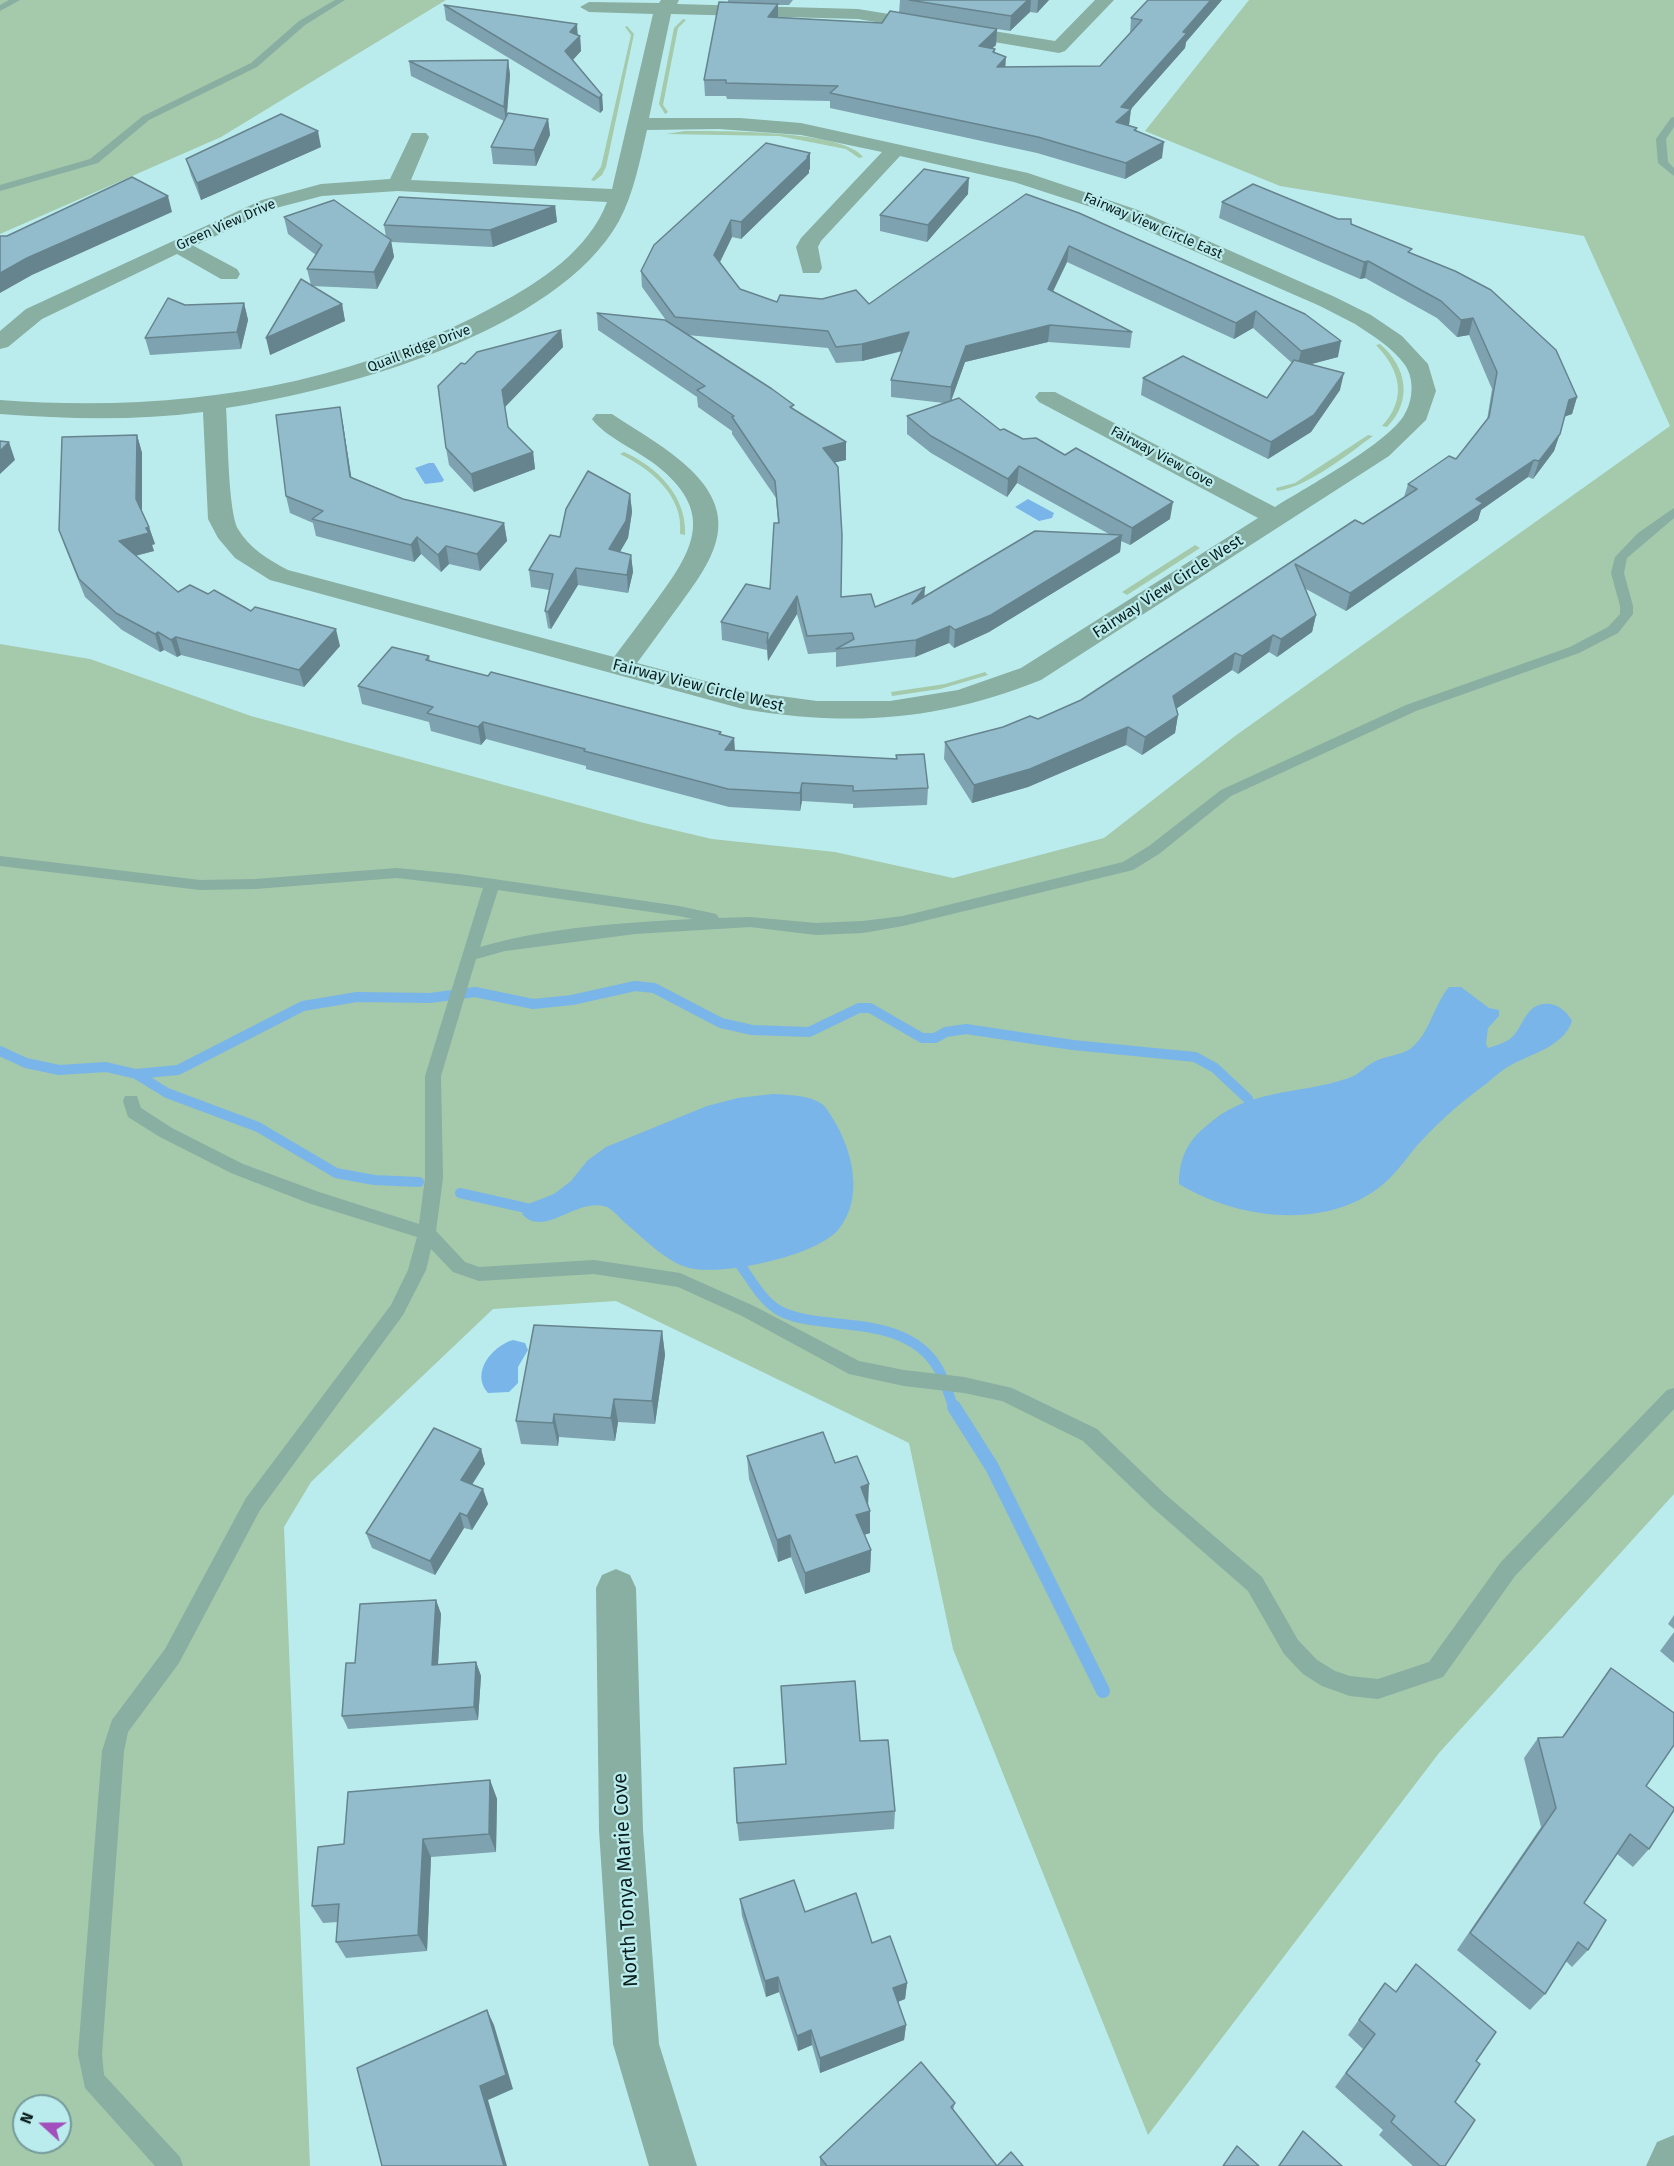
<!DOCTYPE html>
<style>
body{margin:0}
#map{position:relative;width:1674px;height:2166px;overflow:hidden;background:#bbeced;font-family:"Fira Sans",sans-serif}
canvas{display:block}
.north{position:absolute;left:12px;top:2094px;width:60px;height:60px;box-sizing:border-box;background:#bbeced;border:2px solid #759a9a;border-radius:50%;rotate:291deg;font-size:16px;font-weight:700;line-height:24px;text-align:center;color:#0b1e1e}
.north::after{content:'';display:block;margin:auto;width:21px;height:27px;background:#a24ebc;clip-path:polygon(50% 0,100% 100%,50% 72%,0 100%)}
</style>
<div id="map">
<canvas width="1674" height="2166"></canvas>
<div class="north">N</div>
</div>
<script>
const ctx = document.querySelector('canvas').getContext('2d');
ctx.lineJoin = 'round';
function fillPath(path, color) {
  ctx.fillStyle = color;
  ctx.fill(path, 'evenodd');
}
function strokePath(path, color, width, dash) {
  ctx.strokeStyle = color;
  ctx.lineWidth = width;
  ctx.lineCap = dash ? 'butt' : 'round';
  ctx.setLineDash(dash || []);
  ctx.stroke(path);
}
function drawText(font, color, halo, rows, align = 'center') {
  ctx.font = font + ' "Fira Sans",sans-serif';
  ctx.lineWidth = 4.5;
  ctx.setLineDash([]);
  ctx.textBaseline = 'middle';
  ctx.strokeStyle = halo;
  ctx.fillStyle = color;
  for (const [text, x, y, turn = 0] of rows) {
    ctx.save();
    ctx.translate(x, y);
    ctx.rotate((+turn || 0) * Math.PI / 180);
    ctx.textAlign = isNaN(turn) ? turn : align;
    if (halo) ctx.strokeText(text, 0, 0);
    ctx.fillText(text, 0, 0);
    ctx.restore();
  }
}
fillPath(new Path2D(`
 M0,0H446L221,137L0,234Z
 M1249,0H1674V1494L1439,1753L1148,2135L953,1649L909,1443L616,1301L493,1309L311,1482L284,1527L310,2166H0V644L90,659L251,716L644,823L712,839L835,852L953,878L1104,838L1235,736L1670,426L1584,236L1280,186L1145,131ZM24,2106H60V2142H24Z
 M683,19L686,20L678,28L663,105L668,112L665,114L659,104L674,28Z
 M627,26L634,34L606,167L602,175L594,181L591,180L601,167L631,35L625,27Z
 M685,131C719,131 843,130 863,157L859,158L846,149L779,136L666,134Z
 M1380,344C1407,367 1413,401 1387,427L1382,426C1407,399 1401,371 1376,345Z
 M1368,435L1373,436C1348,454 1308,487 1277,491L1276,488L1295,483Z
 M624,452C657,467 687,496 685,535L680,534C684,496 651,469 620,454Z
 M1195,545L1200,548L1127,595L1122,592Z
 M985,672L988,675L940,689L892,696L891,692L945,684Z`), '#a4c9ab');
fillPath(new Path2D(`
 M429,463H434L444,480L442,482L425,484L415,468Z
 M1028,499L1054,513L1052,518L1039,521L1015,507Z
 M1449,987H1461L1489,1008L1499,1010V1016L1488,1028L1486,1044L1488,1048C1495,1046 1504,1043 1510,1039C1520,1031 1523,1016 1533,1008C1548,998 1565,1007 1572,1021C1564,1046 1533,1053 1511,1065C1502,1070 1494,1077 1486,1084C1465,1099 1445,1116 1427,1135C1411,1150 1399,1172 1381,1186C1324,1231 1237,1219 1179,1184C1179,1161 1186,1143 1204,1128C1248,1087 1295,1096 1349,1078C1359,1075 1366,1065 1376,1061C1386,1056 1401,1055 1410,1049C1430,1034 1433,1006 1449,987Z
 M773,1094C789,1095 809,1095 822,1104C826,1107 830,1114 833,1119C852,1149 865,1198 838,1230C815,1256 729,1274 695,1269C669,1266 644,1238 624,1222C619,1217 613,1210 607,1207C577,1196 544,1239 522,1214L528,1204L554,1194L571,1181L588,1160L606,1147L707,1106L738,1098Z
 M513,1340L525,1343L528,1350L518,1367V1383L509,1392L488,1393C470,1373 492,1346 513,1340Z`), '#7ab5e9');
strokePath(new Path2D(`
 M0,1051L26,1063L59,1070L106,1067L136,1074L178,1070L303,1006L357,997L430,998L475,992L533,1004L572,1000L635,986L654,988L721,1023L752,1030L809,1032L859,1008H870L922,1038H935L946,1032L966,1029L1073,1045L1195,1057L1215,1068L1248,1099
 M136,1074L167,1093L258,1127L336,1173L374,1180L419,1182
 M460,1193L526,1208
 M741,1266C752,1281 763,1302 780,1311C795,1319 817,1321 834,1323C873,1327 918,1331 939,1370C945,1381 949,1396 954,1408`), '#7ab5e9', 10);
strokePath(new Path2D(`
 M954,1407L992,1467L1103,1691`), '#7ab5e9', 14);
fillPath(new Path2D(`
 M9,0H20L0,11V5Z
 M335,0H345L305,25L257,67L149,120L98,163L0,191V185L90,159L143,116L251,63L299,21Z
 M1674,117V127L1666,139L1668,162L1674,168V176L1658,163L1656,139L1671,118Z
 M1674,508V518L1627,558L1624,573L1633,606V614L1618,633L1579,653L1416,711L1231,796L1159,854L1133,870L903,926L863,933L816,935L750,927L635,934L505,951L476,959L441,1076L443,1178L436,1231L465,1262L479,1267L594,1260L680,1273L754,1306L859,1361L904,1370L964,1377L1012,1388L1097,1429L1166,1495L1262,1577L1298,1640L1317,1660L1335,1671L1350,1676L1378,1679L1429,1662L1501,1562L1667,1390L1674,1388V1409L1515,1576L1443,1677L1378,1699L1350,1696L1322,1686L1303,1674L1284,1654L1248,1591L1152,1507L1083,1441L1002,1401L964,1393L904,1386L849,1374L742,1316L678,1287L594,1274L479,1281L453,1272L431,1249L426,1270L403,1315L260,1510L179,1663L128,1732L124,1751L102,2054L104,2075L180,2157L183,2166H155L85,2088L78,2054L102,1751L112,1720L165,1649L246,1498L391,1305L408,1270L417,1237L308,1203L231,1173L160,1137L128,1117L123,1101L125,1096H137L141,1108L172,1128L243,1164L319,1192L419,1224L425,1178V1076L483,888L397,878L255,889L200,890L0,866V856L200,880L255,879L397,868L459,874L679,906L716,914L719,918L750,917L816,923L863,921L903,916L1123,862L1149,846L1221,790L1406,705L1570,647L1608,627L1620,614V606L1611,573L1615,557L1638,533ZM498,890L679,916L693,919C623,923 548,927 480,947Z`), '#89aea2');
fillPath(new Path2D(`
 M661,0H679L677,4L858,9L1055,41L1095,0H1114L1065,51L1059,53L858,19L671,14L649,118H740L801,123L1028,173L1138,210L1335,297L1371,315L1402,336L1428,364L1436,391L1426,420L1389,456L1041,680C939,721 850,727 743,709L270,580L235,558L218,538L208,519L203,412C135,421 68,419 0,414V400C172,413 344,389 497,305C540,282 589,250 607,202L398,191L322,196L276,208L194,246L237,269L240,274L237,279H221L177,254L42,319L8,347L0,349V331L26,309L262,200L321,184L390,179L412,133H426L429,137L411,180L612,189L653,14L589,12L580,7L589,2L659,3ZM719,129L801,135L882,152L801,238L796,247L803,273H819L822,268L818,247L821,241L900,156L1014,182L1100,210L1320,306L1355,324C1373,336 1392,347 1405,365C1415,380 1413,402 1403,417C1383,446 1308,486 1275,507L1055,392H1039L1035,397L1039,402L1258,518L1021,668L958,690L890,701H817L743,691L637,663C652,643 666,623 681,603C715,557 740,518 691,470C668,448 639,432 612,414H596L592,419C604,436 638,451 656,465C713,510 697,546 658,598C644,617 629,637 614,657L288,570C269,560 249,548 238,529C228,510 228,434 226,408C344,390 557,332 619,221C634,193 640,160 647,130Z
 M616,1569L630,1575L636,1588L643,1830L659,2044L697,2166H649L613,2044L599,1830L596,1588L602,1575Z
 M1674,2135V2166H1646L1657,2142Z`), '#89aea2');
fillPath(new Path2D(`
 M728,0H793L789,5H778V17L882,23L899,13L900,0H1049L1037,13L1030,12L1010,31L997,29L996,45L992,48L995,49V53L1006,67L1100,66L1130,34L1131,18L1148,0H1222L1186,42L1185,48L1131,109L1129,125L1137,128L1136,131L1162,158L1125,179L1037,153L830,108V101L727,99L726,96H705L704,80L728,3Z
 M444,5L580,36L581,51L573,60L602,95L603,110L600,113L446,20Z
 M508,60L510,75L507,115L548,119L550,135L536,166L493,164L491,147L504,121L411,76L409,61Z
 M321,147L201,200L191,175L186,159Z
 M810,169L809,170V173L741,239L732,237L720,262L740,289L777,302L869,304L1079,213L1338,357L1310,364L1340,390L1311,432L1268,459L1141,395L1143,378L1267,398L1292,363L1253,328L1234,339L1067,262L1053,292L1132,332L1130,348L1048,342L965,362L951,401L1000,430L1170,519L1130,545L1121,541L1120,552L989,632L954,648L949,643L915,657L836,667V652L808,654L797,614L768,661L767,650L722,640L721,622L770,589L778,523L776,498L732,434V431L698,407L697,397L598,330L597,313L668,323L642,287L641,271ZM687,335L828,348L836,363L862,361L903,351L891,380V397L944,403L907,416V434L931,453L1007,497L1017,483L1109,534L925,597L875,607L841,597L834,462L846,460L794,410Z
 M968,194L927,242L880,231V215Z
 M1222,202L1351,224L1411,253L1577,397L1572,414L1564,417L1554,451L1533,479L1528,477L1481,510L1478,520L1346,611L1306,589L1316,615L1312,632L1277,657L1269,652L1238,674L1232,670L1176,709L1178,715L1175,733L1142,755L1126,745L1028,787L972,803L944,759L945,742L1038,719L1081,700L1355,520L1363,524L1404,497L1408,484L1456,459L1487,420L1492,389L1469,335L1457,337L1437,318L1365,278L1360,279L1219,218Z
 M555,206L557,222L493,247L391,242L394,257L377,289L312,286L342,304L345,321L270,355L311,285L307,269L316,255L288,234L284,217L386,237L384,225Z
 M244,303L248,320L241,349L150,355L145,338L185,305Z
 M561,330L563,347L505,407L508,427L533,452L535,469L474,492L449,465L446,448L465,364Z
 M343,424L351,477L403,499L504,523L507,541L480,571L449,564L441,572L421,554L414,562L316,536L313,523L290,513L286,496Z
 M137,435L142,453V511L149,527L155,544L152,545L154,551L136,556L178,592L208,594L340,646L304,687L181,655L177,657L164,650L160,652L122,630L85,597L65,547L59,530Z
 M630,494L632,512L628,538L620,552L631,555L633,572L628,593L578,585L551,629L548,628L545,611L549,590L531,587L529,570L560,537Z
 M429,656L430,661L488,676L721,732V734L734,738L735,751L896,759V755L928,788L927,805L853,808V804L802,801L800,811L729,807L586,769V766L486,739L481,745L431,731L429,722L362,704L358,686Z
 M662,1331L665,1355L655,1424L618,1422L615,1441L559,1437L558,1446L521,1444L516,1421Z
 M481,1449L485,1464L472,1485L483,1489L488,1504L472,1530L464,1528L435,1575L372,1548L366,1533Z
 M747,1456L835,1463L868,1505L870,1511V1533L864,1535L871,1550L870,1572L805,1594L791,1557L778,1562L749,1479Z
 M436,1600L441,1614L438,1665L476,1662L481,1676L478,1720L348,1729L342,1716L355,1663Z
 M1674,1615V1629L1668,1624Z
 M1674,1632V1663L1660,1651Z
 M1611,1668L1646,1786L1649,1849L1633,1867L1617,1854L1584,1903L1588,1950L1572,1967L1566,1961L1545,1994L1530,2010L1457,1950L1541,1827L1524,1758L1538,1738L1562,1737Z
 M786,1764L895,1811L894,1829L739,1841L737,1823Z
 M490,1780L497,1799L496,1852L431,1857L427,1951L346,1958L336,1942L338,1922L323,1923L312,1906L344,1844Z
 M740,1899L805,1912L872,1943L907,1983L905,1999L898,2002L906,2025L904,2040L820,2073L812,2045L798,2051L779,1992L766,1997L742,1916Z
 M1416,1964L1476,2061L1455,2102L1445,2166H1413L1379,2135L1383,2130L1335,2087L1363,2049L1348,2035L1385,1983L1396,1992Z
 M955,2103L953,2110L997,2166H820V2157Z
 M1303,2131L1342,2166H1278Z`), '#7ea2af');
fillPath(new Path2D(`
 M1028,0H1031L1030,12L1010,31L1011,16Z
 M1038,0H1049L1037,13Z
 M1211,0H1222L1186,42L1185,48L1131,109L1129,125L1115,138L1116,122L1121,107Z
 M778,4V19L768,17Z
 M577,24L578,38L580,36L581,51L567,66L565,51L570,32Z
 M997,29L996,45L978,62L979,46Z
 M1006,57L1005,73L997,67Z
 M508,60L510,75L506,123L504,107Z
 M602,95L603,110L600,113L599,98Z
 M548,119L550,135L536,166L534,150Z
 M318,131L321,147L201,200L197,183Z
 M1164,142L1162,158L1125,179L1126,163Z
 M810,153V169L809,170V173L741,239V222Z
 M969,178L968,194L927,242L928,225Z
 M168,196L172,212L32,275L0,293V273L27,258Z
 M555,206L557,222L493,247L490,230Z
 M731,220L732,237L715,272L714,255Z
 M391,240L394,257L377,289L374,272Z
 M1069,246L1067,262L1046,305L1048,289Z
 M1368,261L1365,278L1360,279L1364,262Z
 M244,303L248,320L241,349L237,332Z
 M342,304L345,321L270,355L266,338Z
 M1256,311L1253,328L1234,339L1236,323Z
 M1473,318L1469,335L1457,337L1461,320Z
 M1050,325L1048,342L965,362L950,404L951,387L966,346Z
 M561,330L563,347L504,408L502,390Z
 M909,332V349L862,361V344Z
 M1341,341L1338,357L1297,368L1301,351Z
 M1344,373L1340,390L1311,432L1268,459L1271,442Z
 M1577,397L1572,414L1563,417L1569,400Z
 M340,407L343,424L354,494L350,477Z
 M1560,434L1554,451L1533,479L1539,461Z
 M137,435L142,453V517L136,499Z
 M9,442L15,460L0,474V451Z
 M846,442V460L824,465L823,448Z
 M533,452L535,469L474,492L471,474Z
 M1534,460L1528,477L1481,510L1478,520L1346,611L1350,593L1476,499Z
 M1019,466L1017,483L1007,497L1008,479Z
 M630,494L632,512L628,538L611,567L609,549Z
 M1173,502L1170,519L1130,545L1132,528Z
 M504,523L507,541L480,571L477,554Z
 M149,527L155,544L152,545L154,551L125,558L119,541Z
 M1122,535L1120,552L989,632L954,648L955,630Z
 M417,537L421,554L414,562L411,545Z
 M446,546L449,564L441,572L438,555Z
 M631,555L633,572L628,593L627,575Z
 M576,568L578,585L551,629L548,612Z
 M925,587L924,605L912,604Z
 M797,596V614L768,661L767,643Z
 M1316,615L1312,632L1277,657L1281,639Z
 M950,626L949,643L915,657L916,640Z
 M336,629L340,646L304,687L299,670Z
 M158,632L164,650L160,652L155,634Z
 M1273,635L1269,652L1238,674L1242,656Z
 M176,637L181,655L177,657L171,640Z
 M1235,653L1232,670L1170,713L1173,696Z
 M1178,715L1175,733L1142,755L1145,737Z
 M483,722L486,739L481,745L478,727Z
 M1128,727L1126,745L1028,787L972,803L974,785Z
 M734,738L735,756L725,750Z
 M802,783V801L800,811V793Z
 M662,1331L665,1355L655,1424L652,1401Z
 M614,1399L618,1422L615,1441L611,1418Z
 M554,1414L559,1437L558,1446L553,1423Z
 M481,1449L485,1464L465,1495L461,1480Z
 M869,1484L868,1507L861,1487Z
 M483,1489L488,1504L472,1530L467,1516Z
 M870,1511V1533L856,1537V1515Z
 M460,1513L464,1528L435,1575L430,1561Z
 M790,1535L791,1557L778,1562L777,1540Z
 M871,1550L870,1572L805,1594V1573Z
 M436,1600L441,1614L437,1679L432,1665Z
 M476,1662L481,1676L478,1720L474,1707Z
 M490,1780L497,1799L496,1852L489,1834Z
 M423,1839L431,1857L427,1951L418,1935Z
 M778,1977L779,1992L766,1997L765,1981Z
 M907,1983L905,1999L892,2004L893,1988Z
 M487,2010L494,2025L513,2089L488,2100L507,2166H504L480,2086Z
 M906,2025L904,2040L820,2073V2058Z
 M811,2030L812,2045L798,2051L797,2036Z`), '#66848e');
const building = new Path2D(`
 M909,0H1028L1011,16Z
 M1148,0H1211L1183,32L1187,33L1121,107L1131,109L1116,122L1137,128L1134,130L1164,142L1126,163L1038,137L830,93L838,86L726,83V80H704L719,2L778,4L768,17L882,23L890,11L997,29L979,46L995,49L993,52L1006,57L997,67L1100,66L1142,20L1131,18Z
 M444,5L577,24L570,32L580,36L565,51L602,95L599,98Z
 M508,60L504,107L409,61Z
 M508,113L548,119L534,150L491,147Z
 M281,114L318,131L197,183L186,159Z
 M766,143L810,153L807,157H809L741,222L731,220L714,255L740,289L777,302L780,295L822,299L856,290L869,304L1026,194L1079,213L1305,314L1341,341L1301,351L1256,311L1236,323L1069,246L1048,289L1132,332L1050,325L966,346L951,387L891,380L909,332L862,344L836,347L828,331L675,317L641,271L654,245Z
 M924,169L969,178L928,225L880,215Z
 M132,177L168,196L27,258L0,273V236H7Z
 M1253,184L1338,219H1351V224L1412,249L1408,252L1455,271L1491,290L1556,350L1577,397L1569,400L1560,434L1539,461L1534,460L1476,499L1483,503L1350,593L1295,564L1316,615L1281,639L1273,635L1242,656L1235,653L1173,696L1178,715L1145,737L1128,727L1030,769L974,785L945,742L1003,727L1030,716L1038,719L1081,700L1355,520L1363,524L1417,489L1408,484L1449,456L1456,459L1489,417L1497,372L1473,318L1461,320L1441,301L1368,261L1364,262L1222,202Z
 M399,197L555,206L490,230L384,225Z
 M334,200L391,240L374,272L307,269L322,245L284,217Z
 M301,279L342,304L266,338Z
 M168,298L185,305L244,303L237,332L145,338Z
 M597,313L665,320L772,389L794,405L790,407L846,442L823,448L838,467L842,535L841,597L871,594L875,607L925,587L912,604L1035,531L1122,535L991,615L955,630L950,626L916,640L836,649L854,639L852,633L807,636L797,596L767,643L768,633L721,622L746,584L770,589L774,523H779L775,481L732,417L734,416L697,390L705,386Z
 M561,330L502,390L508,427L533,452L471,474L446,448L438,386L461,363L465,364L477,352Z
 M1183,356L1267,398L1294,360L1344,373L1314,415L1271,442L1143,378Z
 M959,398L1000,430L1004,429L1023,439L1036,438L1065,455L1076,448L1173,502L1132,528L1019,466L1008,479L931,436L907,416Z
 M340,407L350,477L403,499L504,523L477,554L446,546L438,555L417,537L411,545L312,519L323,511L286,496L276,415Z
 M137,435L136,499L149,527L146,528L149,533L119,541L178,592L190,585L208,594L214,590L251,611L255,607L336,629L299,670L176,637L171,640L158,632L155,634L116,613L79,579L59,530L62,437Z
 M0,441L9,442L0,451Z
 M588,471L630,494L626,521L609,549L631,555L627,575L576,568L548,612L545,611L553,574L529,570L550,535L560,537L566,509Z
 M392,647L429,656L426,660L488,676L491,672L721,732L719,734L734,738L725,750L897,759L896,755L924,754L928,788L853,791V786L802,783L800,793L728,789L584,751L585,749L483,722L478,727L427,713L433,707L358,686Z
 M534,1325L662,1331L652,1401L614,1399L611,1418L554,1414L553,1423L516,1421Z
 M434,1428L481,1449L461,1480L483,1489L467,1516L460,1513L430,1561L366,1533Z
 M823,1432L835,1463L857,1456L869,1484L861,1487L870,1511L856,1515L871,1550L805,1573L790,1535L777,1540L747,1456Z
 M436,1600L432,1665L476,1662L474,1707L342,1716L346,1663H355L360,1604Z
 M1611,1668L1674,1713V1745L1646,1786L1674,1808V1810L1649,1849L1630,1834L1584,1903L1606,1920L1588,1950L1578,1942L1545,1994L1470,1933L1556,1808L1538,1738L1563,1737Z
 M855,1681L860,1741L888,1740L895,1811L737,1823L734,1768L786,1764L781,1686Z
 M490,1780L489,1834L423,1839L418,1935L336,1942L339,1904L312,1906L318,1847L344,1844L348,1792Z
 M794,1880L805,1912L856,1893L872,1943L890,1936L907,1983L893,1988L906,2025L820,2058L811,2030L797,2036L778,1977L765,1981L740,1899Z
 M1416,1964L1496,2032L1476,2061L1480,2064L1455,2102L1475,2120L1445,2166H1440L1391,2122L1395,2116L1346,2073L1375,2034L1359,2020L1385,1983L1396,1992Z
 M487,2010L506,2075L480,2086L504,2166H382L357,2068Z
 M921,2062L955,2103L951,2107L997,2166H827L820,2157Z
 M1303,2131L1342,2166H1279Z
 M1237,2146L1259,2166H1223Z
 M1011,2152L1023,2166H997Z`);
fillPath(building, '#92bccb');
strokePath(building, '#66848e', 1.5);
drawText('14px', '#0b1e1e', '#bbeced', [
 ["Green View Drive",226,225,-24],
 ["Fairway View Circle East",1153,226,23],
 ["Quail Ridge Drive",419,349,-21],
 ["Fairway View Cove",1162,457,28]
]);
drawText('16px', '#0b1e1e', '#bbeced', [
 ["Fairway View Circle West",1168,587,-33],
 ["Fairway View Circle West",698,686,14]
]);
drawText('20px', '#0b1e1e', '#bbeced', [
 ["North Tonya Marie Cove",626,1880,-93]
]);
</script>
